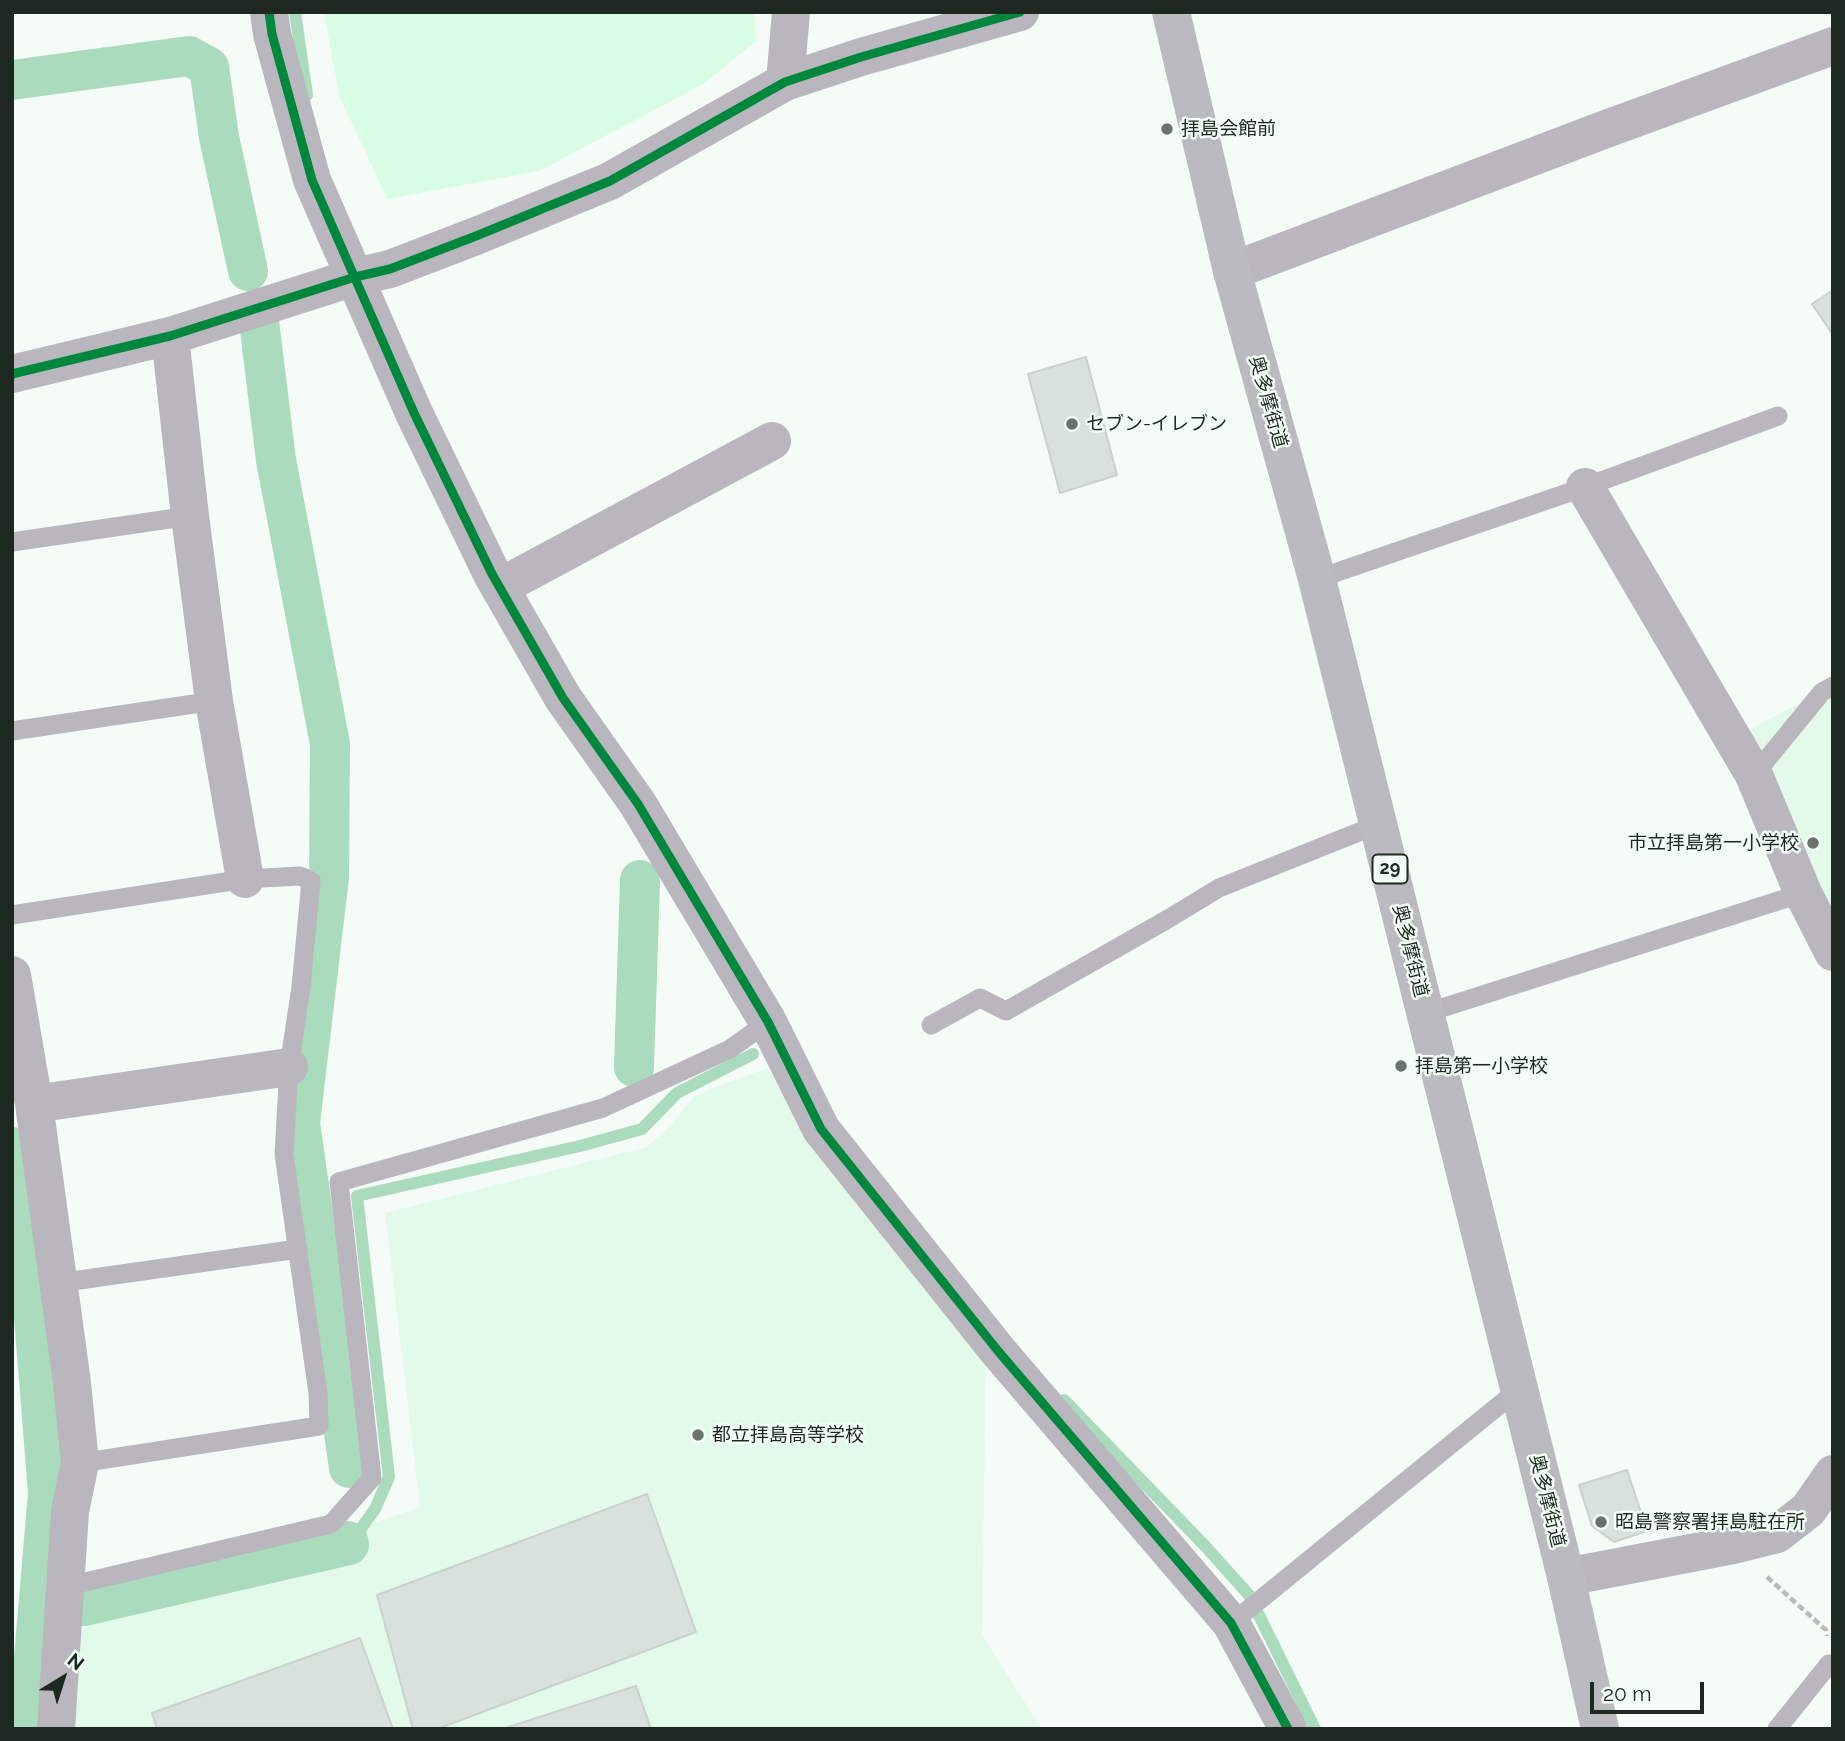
<!DOCTYPE html>
<meta charset="utf-8">
<style>
body{margin:0}
#map{position:relative;width:1845px;height:1741px;overflow:hidden;background:#f5fbf7;font-family:Raleway,sans-serif}
canvas{display:block}
.frame{position:absolute;inset:0;border:14px solid #1d2821;pointer-events:none}
.north{position:absolute;left:28px;top:1643px;width:70px;height:70px;-webkit-text-stroke:5px #f2fef6;paint-order:stroke;rotate:38deg;font-size:19px;font-weight:700;line-height:28px;text-align:center;color:#1d2821}
.north::after{content:'';display:block;margin:auto;width:24px;height:32px;background:#1d2821;clip-path:polygon(50% 0,100% 100%,50% 72%,0 100%)}
.scale{position:absolute;left:1590px;top:1682px;width:114px;height:32px;box-sizing:border-box;border:4px solid #1d2821;border-top:0;padding-left:9px;font-size:21px;line-height:24px;white-space:nowrap;color:#1d2821;-webkit-text-stroke:5px #f2fef6;paint-order:stroke}
</style>
<div id="map">
<canvas width="1845" height="1741"></canvas>
<div class="frame"></div>
<div class="north">N</div>
<div class="scale">20 m</div>
</div>
<script>
const ctx = document.querySelector('canvas').getContext('2d');
ctx.lineJoin = 'round';
function fillPath(path, color) {
  ctx.fillStyle = color;
  ctx.fill(path, 'evenodd');
}
function strokePath(path, color, width, dash) {
  ctx.strokeStyle = color;
  ctx.lineWidth = width;
  ctx.lineCap = dash ? 'butt' : 'round';
  ctx.setLineDash(dash || []);
  ctx.stroke(path);
}
function drawText(font, color, halo, rows, align = 'center') {
  ctx.font = font + ' Raleway,"Noto Sans JP",sans-serif';
  ctx.lineWidth = 5;
  ctx.setLineDash([]);
  ctx.textBaseline = 'middle';
  ctx.strokeStyle = halo;
  ctx.fillStyle = color;
  for (const [text, x, y, turn = 0] of rows) {
    ctx.save();
    ctx.translate(x, y);
    ctx.rotate((+turn || 0) * Math.PI / 180);
    ctx.textAlign = isNaN(turn) ? turn : align;
    if (halo) ctx.strokeText(text, 0, 0);
    ctx.fillText(text, 0, 0);
    ctx.restore();
  }
}
fillPath(new Path2D(`
 M1833,685V912L1728,741Z
 M767,1068L986,1364L982,1635L1042,1729H67L75,1626L420,1507L385,1213L647,1147L672,1124L695,1095Z`), '#e3faea');
fillPath(new Path2D(`
 M324,12H754L756,41L705,83L539,171L387,199L339,95Z`), '#d9fce5');
strokePath(new Path2D(`
 M295,12L307,95
 M1064,1400L1206,1547L1249,1595L1315,1729
 M349,1545L375,1509L389,1477L357,1196L580,1146L642,1129L677,1093L753,1054`), '#aadbbc', 12);
strokePath(new Path2D(`
 M12,80L189,56L209,67L219,137L248,271
 M258,313L276,460L330,744L329,877L300,1123L349,1468
 M634,1067L640,880
 M12,1147L30,1267L48,1493L28,1729
 M84,1606L349,1545L348,1541`), '#aadbbc', 40);
const building = new Path2D(`
 M1833,290V335L1812,304Z
 M1086,357L1117,475L1060,493L1028,374Z
 M1627,1470L1647,1531L1614,1542L1592,1526L1579,1485Z
 M647,1494L696,1632L437,1729H413L377,1595Z
 M360,1638L393,1729H157L152,1713Z
 M636,1686L651,1729H502Z`);
fillPath(building, '#d9e1dc');
strokePath(building, '#cad2cd', 2);
strokePath(new Path2D(`
 M1767,1577L1826,1630L1827,1636`), '#b9babc', 4.5, [7, 3.5]);
strokePath(new Path2D(`
 M12,542L190,516
 M1317,579L1585,487L1778,416
 M12,731L214,701
 M1754,775L1822,692L1833,686
 M12,915L245,879L300,876L311,881L301,987L289,1067L284,1154L318,1393L319,1426L80,1463
 M1426,1013L1803,893
 M931,1025L980,998L1006,1011L1168,919L1219,888L1379,824
 M58,1283L298,1249
 M64,1587L331,1524L372,1478L339,1182L603,1108L730,1049L768,1022
 M1234,1621L1519,1389
 M1777,1729L1829,1664`), '#bab6be', 19);
strokePath(new Path2D(`
 M269,12L272,34L312,180L414,413L492,574L563,698L638,804L768,1022L821,1129L998,1351L1231,1623L1288,1729
 M785,82L791,12
 M170,336L190,516L214,701L245,879
 M12,374L170,336L355,277L390,269L476,236L610,181L785,82L861,57L1020,12
 M1585,487L1754,775L1803,893L1833,952
 M500,587L772,441
 M12,975L34,1104L72,1383L80,1463L70,1511L56,1729
 M34,1104L289,1067
 M1566,1577L1733,1545L1777,1534L1808,1510L1833,1474`), '#bab6be', 38);
strokePath(new Path2D(`
 M1232,271L1606,129L1833,46`), '#bab6be', 38);
strokePath(new Path2D(`
 M1171,12L1232,271L1317,579L1566,1577L1600,1729`), '#bbbabf', 38);
strokePath(new Path2D(`
 M269,12L272,34L312,180L414,413L492,574L563,698L638,804L768,1022L821,1129L998,1351L1231,1623L1288,1729
 M12,374L170,336L355,277L390,269L476,236L610,181L785,82L861,57L1020,12`), '#00873e', 9);
for (const [x, y, r, color] of [
 [1167,129,7,"#69726c"],
 [1072,424,7,"#69726c"],
 [1813,843,7,"#69726c"],
 [1401,1066,7,"#69726c"],
 [698,1435,7,"#69726c"],
 [1601,1522,7,"#69726c"]
]) {
  const dot = new Path2D();
  dot.arc(x, y, r, 0, 2 * Math.PI);
  ctx.fillStyle = color;
  ctx.fill(dot);
  strokePath(dot, '#f2fef6', 2.5);
}
for (const [x, y, w] of [
 [1390,869,35]
]) {
  const box = new Path2D();
  box.roundRect(x - w / 2, y - 14.5, w, 29, 5);
  ctx.fillStyle = '#f2fef6';
  ctx.fill(box);
  strokePath(box, '#1d2821', 2);
}
drawText('bold 18px', '#1d2821', null, [
 ["29",1390,869]
]);
drawText('19px', '#1d2821', '#f2fef6', [
 ["拝島会館前",1181,129],
 ["セブン-イレブン",1086,424],
 ["市立拝島第一小学校",1799,843,"right"],
 ["拝島第一小学校",1415,1066],
 ["都立拝島高等学校",712,1435],
 ["昭島警察署拝島駐在所",1615,1522]
], 'left');
drawText('19px', '#1d2821', '#f2fef6', [
 ["奥多摩街道",1268,402,74],
 ["奥多摩街道",1410,951,76],
 ["奥多摩街道",1547,1501,76]
]);
</script>
